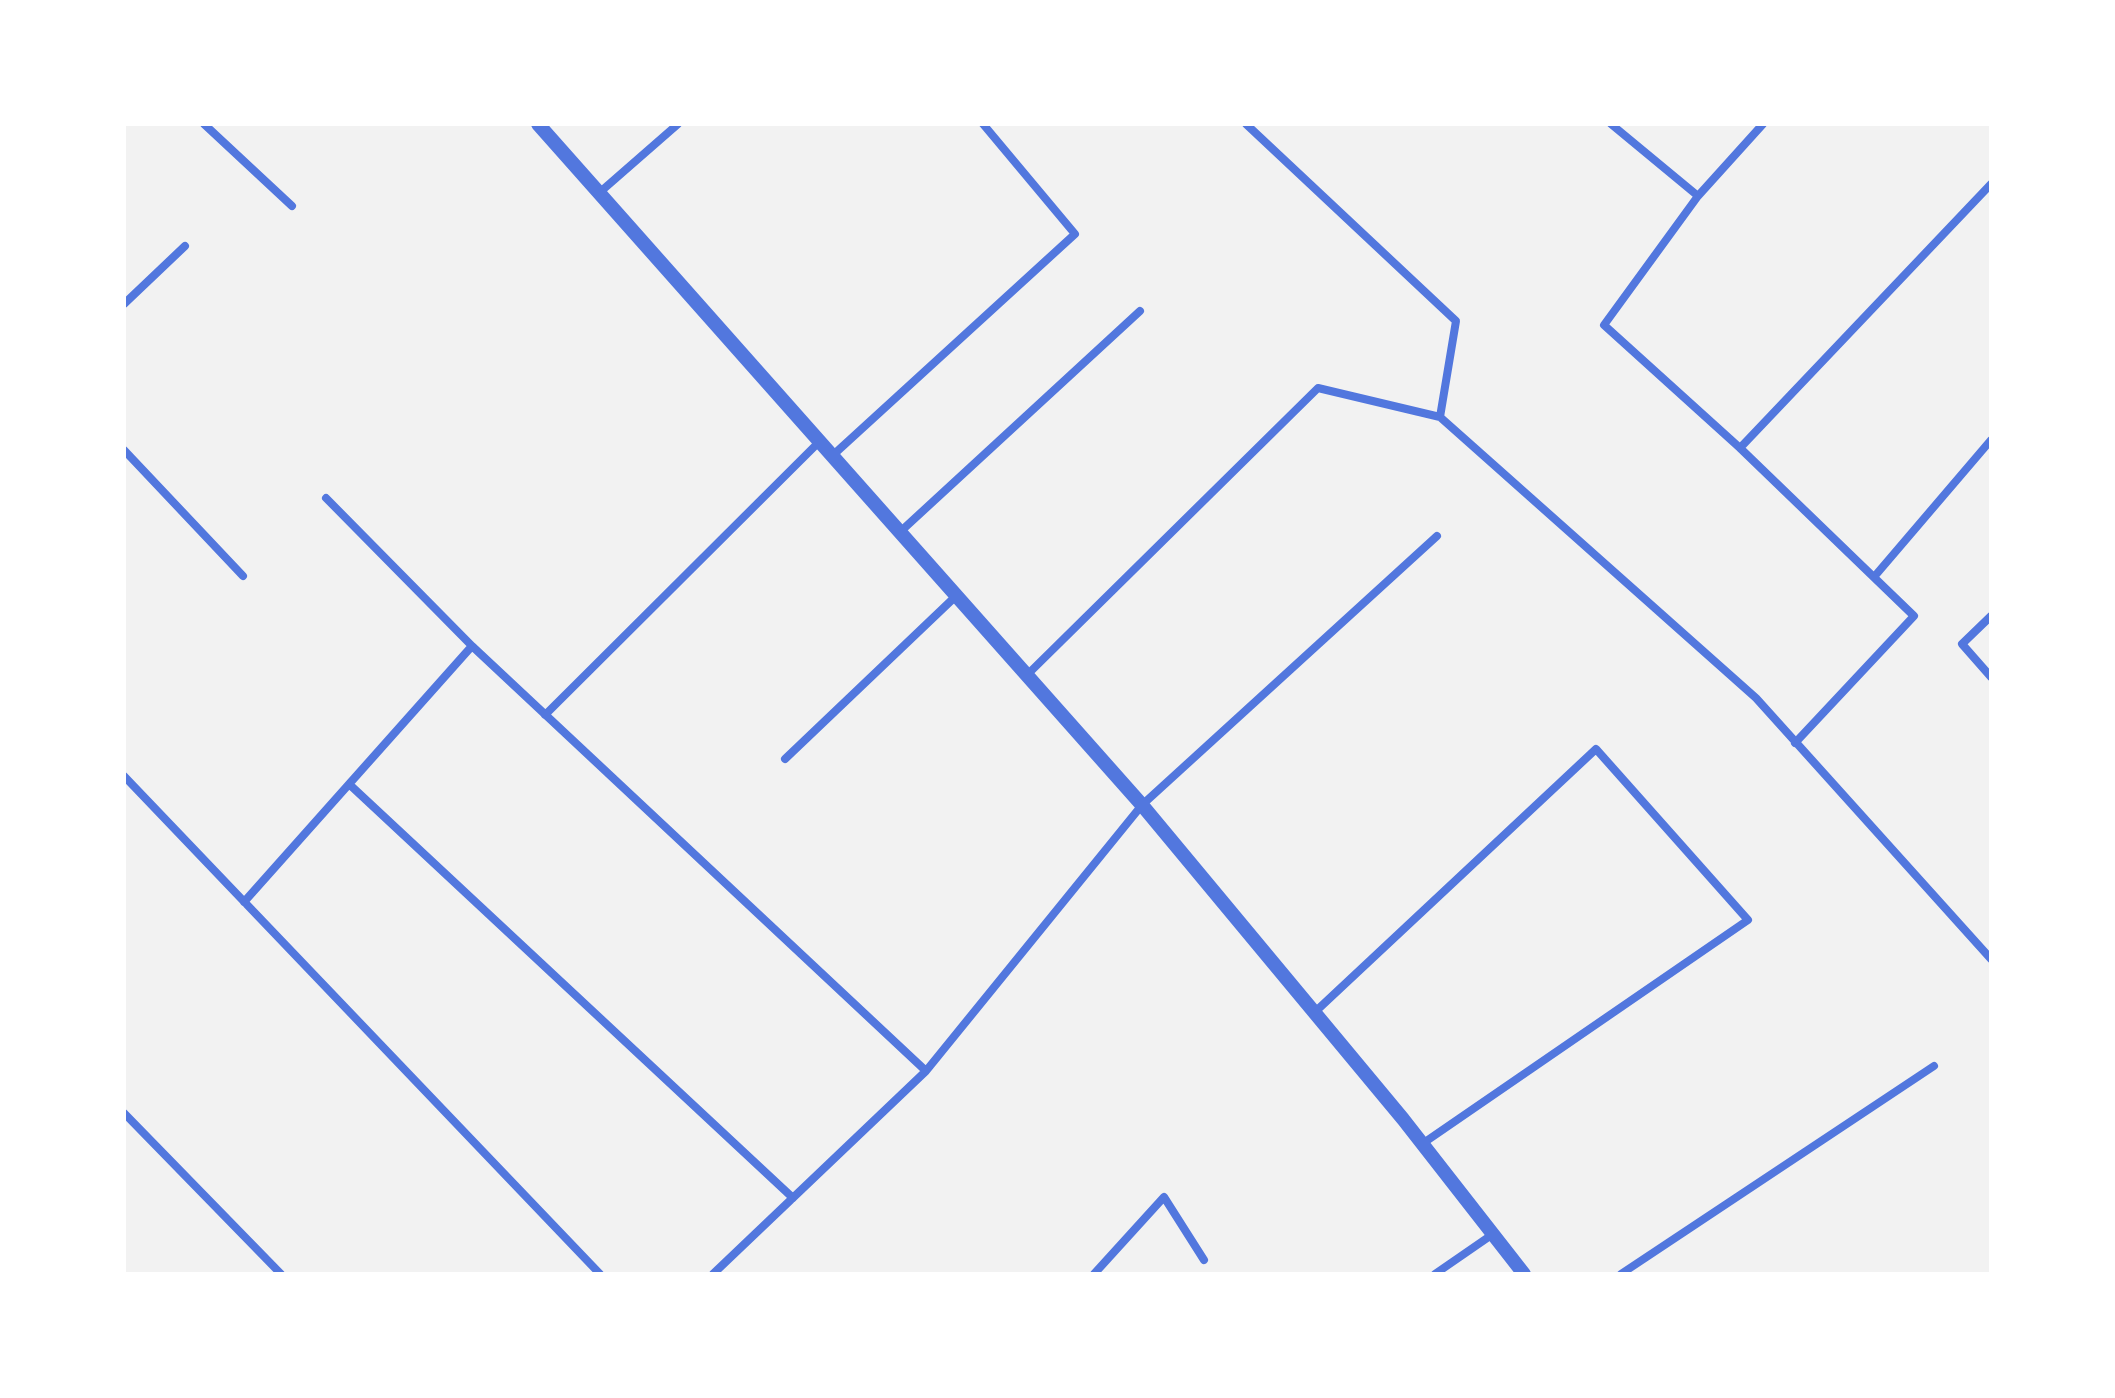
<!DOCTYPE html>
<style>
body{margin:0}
#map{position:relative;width:2115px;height:1398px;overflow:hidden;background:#f2f2f2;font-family:"DejaVu Sans",sans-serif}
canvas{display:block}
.frame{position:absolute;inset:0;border:126px solid #fff;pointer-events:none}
</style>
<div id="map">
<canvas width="2115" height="1398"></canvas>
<div class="frame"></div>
</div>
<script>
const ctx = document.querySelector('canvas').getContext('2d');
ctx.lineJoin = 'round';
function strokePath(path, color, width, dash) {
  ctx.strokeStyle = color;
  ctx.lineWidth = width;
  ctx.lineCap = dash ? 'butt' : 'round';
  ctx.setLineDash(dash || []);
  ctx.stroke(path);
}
strokePath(new Path2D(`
 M204,124L292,206
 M1246,124L1456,321L1440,417L1756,698L1991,959
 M1611,124L1698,196L1763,124
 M599,193L678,124
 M1698,196L1604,325L1740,448
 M124,304L185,246
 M124,450L243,576
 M832,456L1075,234L983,124
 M326,498L472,646
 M900,532L1140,311
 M1874,577L1991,440
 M1991,616L1962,644L1991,677
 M1027,675L1318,388L1440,417
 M545,715L820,441
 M1795,743L1914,616L1740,448L1991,184
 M785,759L956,596
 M124,776L600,1274
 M349,784L793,1198
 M244,902L472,646L926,1071L1142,805L1437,536
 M1315,1012L1596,749L1748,920L1422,1144
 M124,1113L281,1274
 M713,1274L926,1071
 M1094,1274L1164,1197L1204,1260
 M1435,1274L1493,1234
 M1621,1274L1934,1066`), '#5277de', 8);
strokePath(new Path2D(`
 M538,124L1142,805L1403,1119L1524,1274`), '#5277de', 14);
</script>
